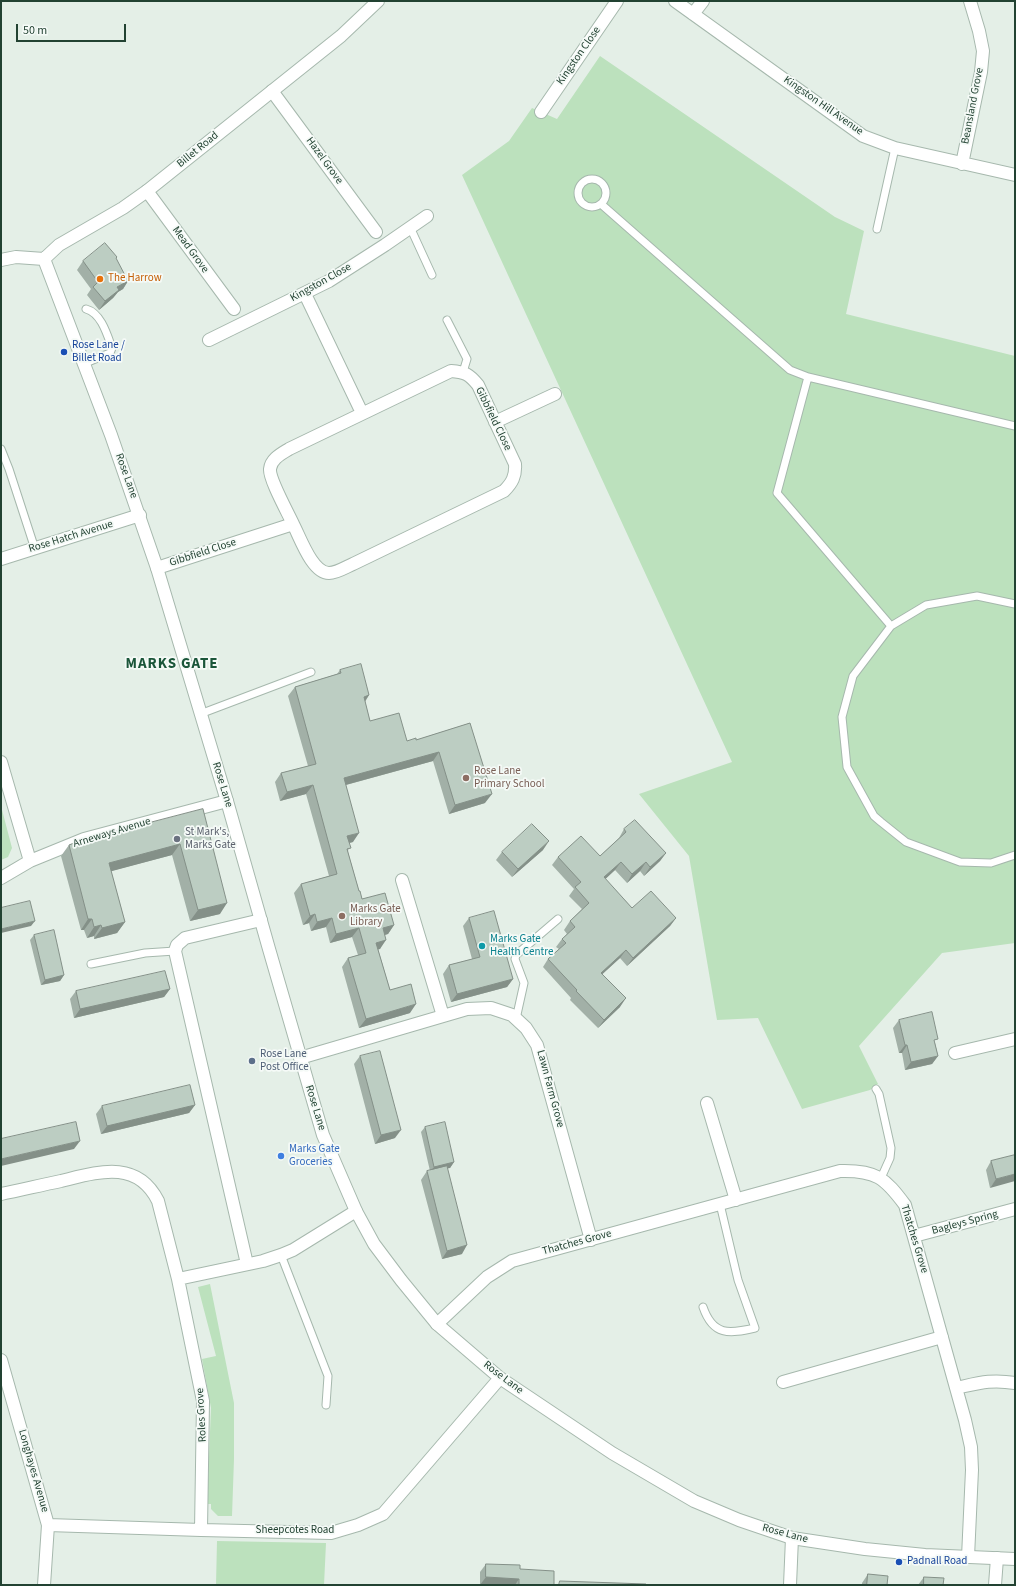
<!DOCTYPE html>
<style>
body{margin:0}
#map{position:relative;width:1016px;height:1586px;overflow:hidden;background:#e4efe7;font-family:"Source Sans 3",sans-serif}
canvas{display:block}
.frame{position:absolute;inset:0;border:2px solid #224232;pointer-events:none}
.scale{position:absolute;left:16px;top:24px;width:110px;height:18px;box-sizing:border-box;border:2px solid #224232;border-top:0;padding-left:5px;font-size:12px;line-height:14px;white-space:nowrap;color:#224232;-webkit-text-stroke:3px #f5faf7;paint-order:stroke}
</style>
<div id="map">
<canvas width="1016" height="1586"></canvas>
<div class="frame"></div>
<div class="scale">50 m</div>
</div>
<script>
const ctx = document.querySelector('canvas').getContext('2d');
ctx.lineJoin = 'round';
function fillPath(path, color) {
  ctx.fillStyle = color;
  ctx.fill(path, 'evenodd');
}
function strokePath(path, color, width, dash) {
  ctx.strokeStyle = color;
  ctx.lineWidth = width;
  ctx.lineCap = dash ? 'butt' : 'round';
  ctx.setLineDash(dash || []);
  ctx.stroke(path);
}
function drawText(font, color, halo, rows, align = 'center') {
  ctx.font = font + ' "Source Sans 3",sans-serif';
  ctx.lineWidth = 3.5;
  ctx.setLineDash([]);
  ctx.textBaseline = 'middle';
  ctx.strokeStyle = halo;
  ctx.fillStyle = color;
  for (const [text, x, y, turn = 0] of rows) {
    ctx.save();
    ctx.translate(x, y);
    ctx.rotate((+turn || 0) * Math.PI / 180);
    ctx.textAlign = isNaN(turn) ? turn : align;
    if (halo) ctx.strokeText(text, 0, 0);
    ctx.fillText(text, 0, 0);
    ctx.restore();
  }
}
fillPath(new Path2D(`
 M600,56L835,217L864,231L846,314L1015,356V943L942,953L859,1046L878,1084L870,1090L802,1109L758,1018L717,1020L689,856L639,794L732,762L462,175L509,141L532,108L557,119Z
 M1,806L12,848L8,857L1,860Z
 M210,1284L234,1403V1459L232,1516H218L211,1509V1504H207L211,1408L202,1359L216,1356L198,1287Z
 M217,1541L326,1543L324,1585H216Z`), '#bce1bd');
const service = new Path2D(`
 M578 193a14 14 0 1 1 28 0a14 14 0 1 1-28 0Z
 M601,204L790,370L808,377
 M410,227L432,275
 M877,229L895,148
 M447,320L467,359L463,372
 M83,364L110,353L112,348C107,334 101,313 86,309
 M1,449L9,469L35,549
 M1015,604L977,596L926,605L891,626L853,676L842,717L847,767L874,816L881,822L906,842L960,862L991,863L1015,855
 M891,626L777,493L808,377L1015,426
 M200,714L311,672
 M91,964L145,953L175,951
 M516,1019L524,983L515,959L516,955L558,919
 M876,1089L879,1094L891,1148L890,1158L881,1178
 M281,1255L328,1376L326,1405
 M703,1307C713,1336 729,1334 755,1328L738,1280L720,1204`);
const minor = new Path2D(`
 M675,1L863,136L895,148L1015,175
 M693,14L703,1
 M272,91L376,232
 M541,112L617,1
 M962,164L981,72L983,51L979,31L970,1
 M147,191L234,309
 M305,294L362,413
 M209,340L329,281L385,245L427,216
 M495,422L555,394
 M1,559L140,515
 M157,568L293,524C288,513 269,479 270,469C271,459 281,454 289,449L451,371C465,372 469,374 478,385L515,464C516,476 512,483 504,491L353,564C346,567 337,573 329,573C312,573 300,537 293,524
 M1,762L30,861
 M1,878L30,861L84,839L227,801
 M402,880L443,1016
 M955,1053L1015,1039
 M300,1058L467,1009L491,1008L512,1015L526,1028L537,1045L591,1240
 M707,1103L736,1200
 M1,1194C21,1190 41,1185 61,1181C98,1172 137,1159 158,1201L178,1279L203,1401L201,1530
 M914,1236L1015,1209
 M247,1264L175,951L177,945L185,938L261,920
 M178,1279L263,1261L281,1255L293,1250L356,1211
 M437,1324L487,1277L512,1261L840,1171C876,1170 885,1178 905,1205L965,1420L971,1447L972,1470L968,1557
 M1,1360L48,1525L44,1585
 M783,1382L942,1337
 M956,1388C979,1383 991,1379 1015,1383
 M48,1525L201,1530L331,1533L358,1525L383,1514L500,1378
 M790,1585L792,1538
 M995,1585L997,1558`);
const tertiary = new Path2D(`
 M44,259L111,435L157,568L227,801L269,949L323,1135L356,1211L374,1244L401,1280L437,1324L500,1378L612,1453L694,1501L739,1520L792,1538L865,1549L925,1555L1015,1559
 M1,260L16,257L44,259L59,245L123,208L147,191L341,36L378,1`);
strokePath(service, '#a6b8ad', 9);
strokePath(minor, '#a6b8ad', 14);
strokePath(tertiary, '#a6b8ad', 14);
strokePath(service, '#fff', 7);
strokePath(minor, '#fff', 12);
strokePath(tertiary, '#fff', 12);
fillPath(new Path2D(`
 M116,259L128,281L123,289L118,292L113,298L99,310L87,295L91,289L77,270L83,261Z
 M340,670L369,695L365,702L370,721L407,741L416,740L470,723L485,803L449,814L433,761L346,785L353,842L349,843L348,852L359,891L362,899L394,925L388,934L385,935L380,949H378L390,990L410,1013L359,1028L342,967L348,958L358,955L352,937L330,943L326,927L311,931L309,923L303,925L294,893L301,884L329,876L306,794L280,801L275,782L281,773L308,766L288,696L295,687L337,674Z
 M203,809L220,914L190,921L172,855L111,871L125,922L117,933L94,939V936L87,938L84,930H81L61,856L69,845Z
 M624,829L666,853L660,861L644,876L640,871L627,883L615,870L605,879L632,908L676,918L670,926L627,966L620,958L602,974L620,1007L598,1028L570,1000L571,998L543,967L548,959L559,949L556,947L562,939L567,934L564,930L570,921L582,909L569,896L574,889L552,865L558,857L600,856L619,838Z
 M543,850L512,877L496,860L502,852Z
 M469,918L513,979L507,987L451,1002L443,974L449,965L472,959L463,926Z
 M34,935L64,975L60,981L41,985L30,940Z
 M170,989L164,997L74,1018L70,999L76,991Z
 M899,1020L935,1043L938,1056L932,1064L905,1070L902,1053H899L893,1028Z
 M360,1056L395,1138L375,1144L354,1064Z
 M195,1105L189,1113L101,1134L96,1114L102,1106Z
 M425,1127L454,1162L450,1168H447L462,1254L442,1259L421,1180L427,1171H430L421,1132Z
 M1015,1155L990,1188L986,1170L991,1161Z
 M486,1564L520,1569L554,1585H480V1572Z
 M868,1574L887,1585H862V1583Z
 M924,1577L943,1585H918Z`), '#a2b0a7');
fillPath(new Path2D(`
 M128,281L123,289L118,292L113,298L99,310L105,301L117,287Z
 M369,695L363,704L364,697Z
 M439,752L433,761L338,787L344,778Z
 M313,785L306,794L280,801L287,792Z
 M492,794L485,803L449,814L455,805Z
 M359,833L353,842L341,845L347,836Z
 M549,841L543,850L512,877L518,869Z
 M180,844L172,855L101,874L109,863Z
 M666,853L660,861L644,876L650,867Z
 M621,862L615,870L598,886L604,877Z
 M646,862L640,871L627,883L632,874Z
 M227,903L220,914L190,921L198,910Z
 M315,914L309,923L303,925L310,916Z
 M332,918L326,927L311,931L317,922Z
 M676,918L670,926L627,966L633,958Z
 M88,919H92L84,930H81Z
 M35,921L31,926L1,933V929Z
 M125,922L117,933L94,939L102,928Z
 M101,925L94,936L87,938L94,927Z
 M394,925L388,934L376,937L383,928Z
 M359,928L352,937L330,943L336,934Z
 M386,940L380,949L370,952L376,943Z
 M626,950L620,958L595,981L601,973Z
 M64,975L60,981L41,985L45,980Z
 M513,979L507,987L451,1002L457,994Z
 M170,989L164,997L74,1018L80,1009Z
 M626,998L620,1007L598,1028L604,1020Z
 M416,1004L410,1013L359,1028L366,1019Z
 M905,1045H907L902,1053H899Z
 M938,1056L932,1064L905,1070L911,1062Z
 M195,1105L189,1113L101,1134L107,1126Z
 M401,1130L395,1138L375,1144L381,1135Z
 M80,1141L74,1149L1,1166V1159Z
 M454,1162L450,1168L430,1172L434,1167Z
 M1015,1174V1181L990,1188L996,1179Z
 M467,1245L462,1254L442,1259L447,1251Z
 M486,1577L519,1579L515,1585H480Z`), '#849088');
const building = new Path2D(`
 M105,243L117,257L116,258L128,281L117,287L119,290L105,301L93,287L98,282L83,261Z
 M361,664L369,695L364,697L370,721L399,713L407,741L416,738V740L470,723L492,794L455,805L439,752L344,778L359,833L347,836L351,848L347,849L359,891H360L362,899L385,893L394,925L383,928L386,940L376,943L390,990L411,984L416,1004L366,1019L348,958L366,953L359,928L336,934L332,918L317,922L315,914L310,916L301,884L337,874L313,785L287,792L281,773L316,764L295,687L341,673L340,670Z
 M203,809L227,903L198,910L180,844L109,863L125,922L102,928L101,925L94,927L92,919H88L69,845L79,841Z
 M635,820L666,853L650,867L646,862L632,874L621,862L604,877L632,908L651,891L676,918L633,958L626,950L601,973L626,998L604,1020L576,991L577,990L548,959L566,943L562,939L575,927L570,921L589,903L575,887L581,882L558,857L581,836L600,856L626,832L624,829Z
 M532,824L549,841L518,869L502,852Z
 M30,901L35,921L1,929V908Z
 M494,911L513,979L457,994L449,965L480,957L469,918Z
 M54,930L64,975L45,980L34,935Z
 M165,971L170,989L80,1009L76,991Z
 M932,1012L938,1039L934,1040L938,1056L911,1062L907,1045H905L899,1020Z
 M380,1051L401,1130L381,1135L360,1056Z
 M190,1085L195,1105L107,1126L102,1106Z
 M76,1122L80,1141L1,1159V1139Z
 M445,1122L454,1162L434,1167L425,1127Z
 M1015,1155V1174L996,1179L991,1161Z
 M447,1166L467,1245L447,1251L427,1171Z
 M486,1564L520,1565V1569L554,1571V1585H519V1579L486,1577Z
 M868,1574L888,1576L887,1585H867Z
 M924,1577L944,1578L943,1585H924Z
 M560,1581L646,1584V1585H559Z`);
fillPath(building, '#bccdc2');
strokePath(building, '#849088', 1);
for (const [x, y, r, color] of [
 [100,279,4,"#e8710a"],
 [64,352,4,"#1a4fb4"],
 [466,778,4,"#8d6e63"],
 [177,839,4,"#6b7280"],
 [342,916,4,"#8d6e63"],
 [482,946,4,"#0f9aa8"],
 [252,1061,4,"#5c6f8a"],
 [281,1156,4,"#3f7fe0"],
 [899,1562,4,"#1a4fb4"]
]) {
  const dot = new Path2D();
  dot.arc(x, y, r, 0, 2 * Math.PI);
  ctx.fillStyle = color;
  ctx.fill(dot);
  strokePath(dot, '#f5faf7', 1.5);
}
drawText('11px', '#224232', '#f5faf7', [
 ["Kingston Close",579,56,-55],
 ["Kingston Hill Avenue",823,106,35],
 ["Beansland Grove",973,106,-79],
 ["Billet Road",198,150,-39],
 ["Hazel Grove",324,161,54],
 ["Mead Grove",190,250,54],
 ["Kingston Close",321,283,-29],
 ["Gibbfield Close",493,419,64],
 ["Rose Lane",126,476,70],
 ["Rose Hatch Avenue",71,537,-17],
 ["Gibbfield Close",203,553,-18],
 ["Rose Lane",222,785,73],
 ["Arneways Avenue",112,833,-17],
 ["Lawn Farm Grove",550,1089,75],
 ["Rose Lane",315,1108,73],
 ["Bagleys Spring",965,1223,-15],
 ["Thatches Grove",914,1239,73],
 ["Thatches Grove",577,1243,-15],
 ["Rose Lane",503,1378,37],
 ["Roles Grove",202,1415,-93],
 ["Longhayes Avenue",33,1471,74],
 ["Sheepcotes Road",295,1531],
 ["Rose Lane",785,1534,15]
]);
drawText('11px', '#c56008', '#f5faf7', [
 ["The Harrow",108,279]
], 'left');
drawText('11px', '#164399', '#f5faf7', [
 ["Rose Lane /",72,346],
 ["Billet Road",72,359],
 ["Padnall Road",907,1562]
], 'left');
drawText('11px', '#785e54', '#f5faf7', [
 ["Rose Lane",474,772],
 ["Primary School",474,785],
 ["Marks Gate",350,910],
 ["Library",350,923]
], 'left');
drawText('11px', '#5b616d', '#f5faf7', [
 ["St Mark's,",185,833],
 ["Marks Gate",185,846]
], 'left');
drawText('11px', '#0d838f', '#f5faf7', [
 ["Marks Gate",490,940],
 ["Health Centre",490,953]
], 'left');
drawText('11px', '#4e5e75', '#f5faf7', [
 ["Rose Lane",260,1055],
 ["Post Office",260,1068]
], 'left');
drawText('11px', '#366cbe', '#f5faf7', [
 ["Marks Gate",289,1150],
 ["Groceries",289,1163]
], 'left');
ctx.letterSpacing = '1px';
drawText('bold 15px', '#1b563a', '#f5faf7', [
 ["MARKS GATE",172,665]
]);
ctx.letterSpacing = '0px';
</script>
